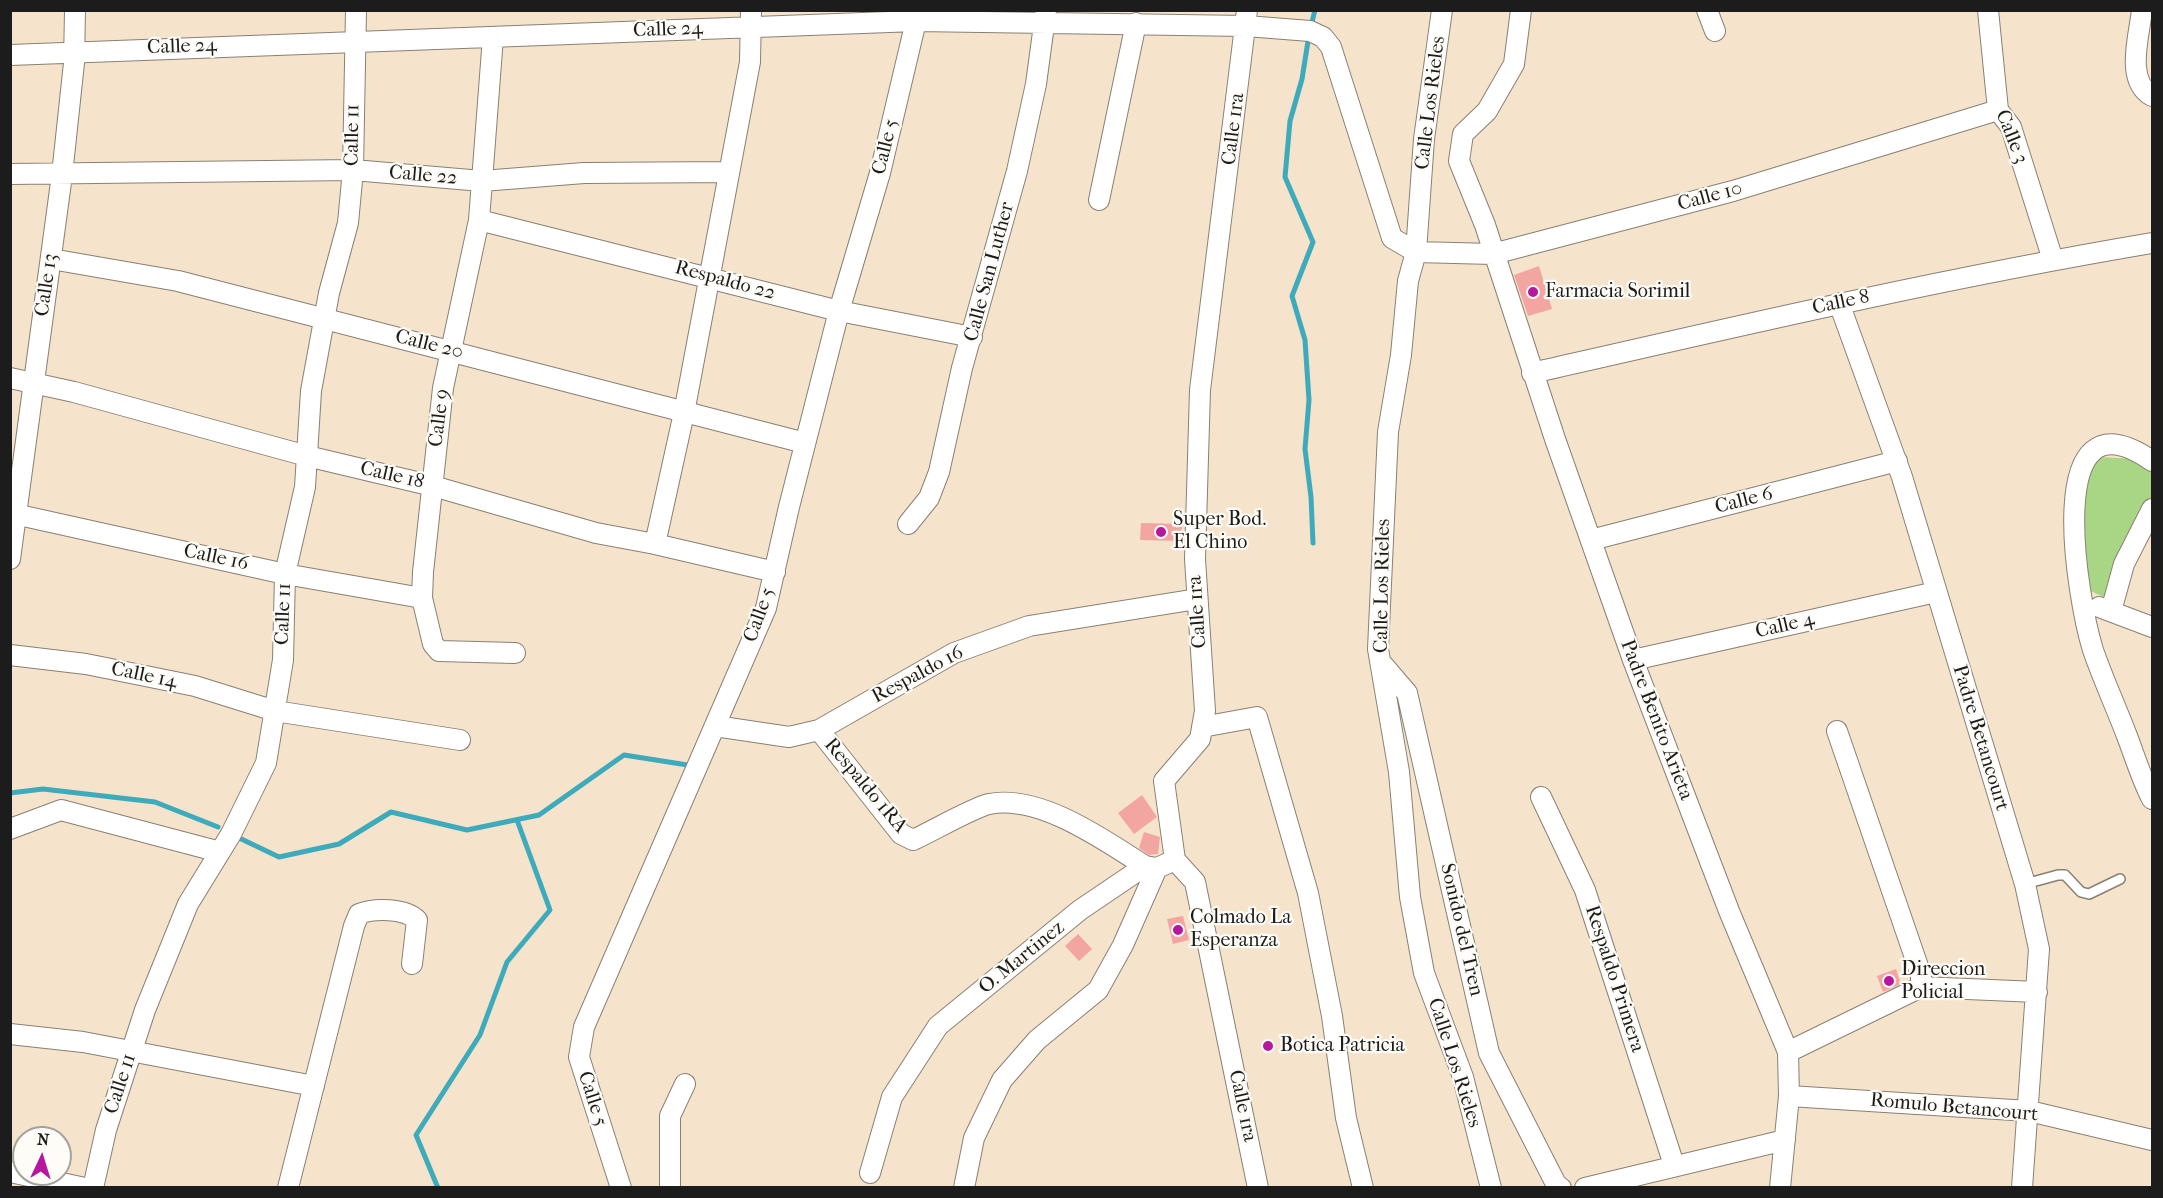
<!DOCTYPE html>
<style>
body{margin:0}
#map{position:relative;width:2163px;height:1198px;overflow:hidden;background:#f6e3cb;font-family:"IM FELL French Canon",serif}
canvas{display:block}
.frame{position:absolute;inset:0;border:12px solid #1c1c1c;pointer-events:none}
.north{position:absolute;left:12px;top:1126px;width:60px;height:60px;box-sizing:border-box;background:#fdfcf7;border:2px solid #a3a29f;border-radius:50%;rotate:4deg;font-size:16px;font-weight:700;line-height:24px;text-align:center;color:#1c1c1c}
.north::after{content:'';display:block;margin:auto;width:21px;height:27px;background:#b5179e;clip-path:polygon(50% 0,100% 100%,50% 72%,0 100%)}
</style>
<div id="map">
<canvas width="2163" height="1198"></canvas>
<div class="frame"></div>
<div class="north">N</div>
</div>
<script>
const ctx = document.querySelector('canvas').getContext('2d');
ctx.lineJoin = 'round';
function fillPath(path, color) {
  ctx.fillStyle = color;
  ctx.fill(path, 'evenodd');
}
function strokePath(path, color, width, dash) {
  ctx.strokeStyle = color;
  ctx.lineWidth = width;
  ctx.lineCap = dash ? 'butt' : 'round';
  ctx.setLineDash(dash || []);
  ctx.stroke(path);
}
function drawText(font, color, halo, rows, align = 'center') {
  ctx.font = font + ' "IM FELL French Canon",serif';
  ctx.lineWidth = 4.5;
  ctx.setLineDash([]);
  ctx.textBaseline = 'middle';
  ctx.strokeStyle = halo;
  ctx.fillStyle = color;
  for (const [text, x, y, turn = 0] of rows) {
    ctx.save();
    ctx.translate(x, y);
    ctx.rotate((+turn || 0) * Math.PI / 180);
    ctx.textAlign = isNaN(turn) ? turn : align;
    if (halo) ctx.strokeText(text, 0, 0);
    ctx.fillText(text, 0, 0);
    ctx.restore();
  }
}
fillPath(new Path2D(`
 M2097,457L2139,459L2152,470V497L2112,590L2104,597L2088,590L2080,491Z`), '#a8d684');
strokePath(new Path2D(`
 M1311,26L1315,10
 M1309,35L1302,79L1290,121L1285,177L1313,242L1292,296L1305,340L1309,400L1305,449L1311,497L1313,543
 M10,793L43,789L155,802L218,827
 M235,836L279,857L339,844L391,812L467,830L539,815L624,755L694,766
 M438,1188L416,1135L480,1035L507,962L550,910L517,820`), '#3dabbb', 5);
fillPath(new Path2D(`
 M1539,266L1552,309L1528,316L1514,275Z
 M1141,523L1182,524L1181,541L1140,540Z
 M1142,795L1157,817L1134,834L1118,813Z
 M1144,832L1160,837L1158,854L1149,855L1139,848Z
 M1183,916L1189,940L1173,944L1167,919Z
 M1078,934L1092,949L1079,961L1065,946Z
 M1896,969L1901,984L1883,992L1877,976Z`), '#f3a5a2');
const lane = new Path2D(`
 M2025,884L2058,875H2065L2081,892L2089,894L2120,879`);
const street = new Path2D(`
 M1247,10L1200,390L1195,559L1205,711L1200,739L1164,781L1175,860L1195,882L1258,1188
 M1442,10L1424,139L1416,252L1408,281L1401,355L1388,432L1378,649L1399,772L1410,897L1424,973L1463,1077L1491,1188
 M1521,10L1514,64L1487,111L1463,134L1459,161L1485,225L1555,439L1633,660L1729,911L1788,1052L1789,1096L1780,1188
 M1707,10L1715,31
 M1988,10L1998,110L2011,127L2053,260
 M2142,10C2139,37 2125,81 2152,96
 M493,37L479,220L443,388L423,572L422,598L433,644L439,651L515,653
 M10,55L916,21L1246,26L1310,31L1323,37L1331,47L1392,238L1416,252L1493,254L1733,191L1998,110
 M10,174L353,170L482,181L584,173L728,172
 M1099,200L1136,23
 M479,220L839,311L972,337
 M51,259L178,281L805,443
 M1839,303L1902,477L2025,884L2039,949L2022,1188
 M1532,373C1738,326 1944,278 2152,243
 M10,378L74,392L307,456L433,486L596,533L655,544L775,572
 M2152,461C2039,383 2078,602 2093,650C2103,679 2116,707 2127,736C2135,757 2142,780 2152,799
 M10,513L285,574L422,598
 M908,524L929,498L939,472L962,368L1017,171L1036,84L1046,10
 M1591,540L1897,461
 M655,544L684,413L750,62L751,10
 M10,559L62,175L74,63L75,10
 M2099,607L2152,627
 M2111,611L2124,564L2152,509
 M10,655L86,664L195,686L275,711L460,740
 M1633,660L1936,592
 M1383,665L1407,693L1489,1053L1556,1184L1561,1188
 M715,726L789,737L819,730L954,653L1029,626L1197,599
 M1202,727L1257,717L1308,893L1332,1016L1346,1118L1363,1188
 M819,730L901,834L913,840C931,832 972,808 989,804C1040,794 1104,840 1145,866L1157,868L1175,860
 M1541,797L1585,890L1674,1165
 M10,829L61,810L220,852
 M1921,987L2037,992
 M10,1034L83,1042L314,1086
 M1788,1052L1921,987V975L1837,731
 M1789,1096L2029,1111L2152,1140
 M10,1172L85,1188
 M870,1173L892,1097L938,1026L1080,910L1145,866
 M93,1188L106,1130L145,1010L188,904L231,834L266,763L283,660L285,574L305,487L311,391L329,293L348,223L353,170L356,10
 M288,1188L354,926L359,914C374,908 405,908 417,920L412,964
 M621,1188L579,1057L584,1027L766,608L789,507L839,311L880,173L916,21
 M670,1188V1116L685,1084
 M964,1188L974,1138L1002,1080L1037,1040L1098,990L1123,945L1157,868
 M1585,1188L1785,1140`);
strokePath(lane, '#898074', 12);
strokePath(street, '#898074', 22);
strokePath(lane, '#fff', 9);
strokePath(street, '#fff', 20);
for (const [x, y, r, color] of [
 [1533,292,6,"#b5179e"],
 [1161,532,6,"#b5179e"],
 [1178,930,6,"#b5179e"],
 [1889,981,6,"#b5179e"],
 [1268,1046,6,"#b5179e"]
]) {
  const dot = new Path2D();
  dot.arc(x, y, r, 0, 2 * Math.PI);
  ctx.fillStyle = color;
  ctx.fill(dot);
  strokePath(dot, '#fdfcf7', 2);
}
drawText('20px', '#1c1c1c', '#fdfcf7', [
 ["Calle 24",668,30,-2],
 ["Calle 24",182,47,-2],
 ["Calle Los Rieles",1431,103,-83],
 ["Calle 1ra",1234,129,-83],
 ["Calle 11",353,135,-89],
 ["Calle 3",2011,137,68],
 ["Calle 5",886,147,-76],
 ["Calle 22",423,176,5],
 ["Calle 10",1710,197,-15],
 ["Calle San Luther",990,272,-75],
 ["Respaldo 22",725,281,15],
 ["Calle 13",47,285,-82],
 ["Calle 8",1841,303,-12],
 ["Calle 20",429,345,14],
 ["Calle 9",440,418,-83],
 ["Calle 18",392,476,13],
 ["Calle 6",1744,501,-14],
 ["Calle 16",216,558,12],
 ["Calle Los Rieles",1383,586,-89],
 ["Calle 1ra",1198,612,-94],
 ["Calle 11",284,614,-88],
 ["Calle 5",760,615,-70],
 ["Calle 4",1785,626,-13],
 ["Respaldo 16",918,675,-28],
 ["Calle 14",144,676,12],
 ["Padre Benito Arieta",1656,720,69],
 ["Padre Betancourt",1980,738,73],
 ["Respaldo 1RA",865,786,50],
 ["Sonido del Tren",1461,930,77],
 ["O. Martinez",1022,958,-39],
 ["Respaldo Primera",1614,979,72],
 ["Calle Los Rieles",1454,1063,72],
 ["Calle 11",121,1084,-72],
 ["Calle 5",592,1099,72],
 ["Calle 1ra",1242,1106,78],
 ["Romulo Betancourt",1954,1108,5]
]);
drawText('20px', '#1c1c1c', '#fdfcf7', [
 ["Farmacia Sorimil",1545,292],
 ["Super Bod.",1173,520],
 ["El Chino",1173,543],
 ["Colmado La",1190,918],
 ["Esperanza",1190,941],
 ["Direccion",1901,970],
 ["Policial",1901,993],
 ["Botica Patricia",1280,1046]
], 'left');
</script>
